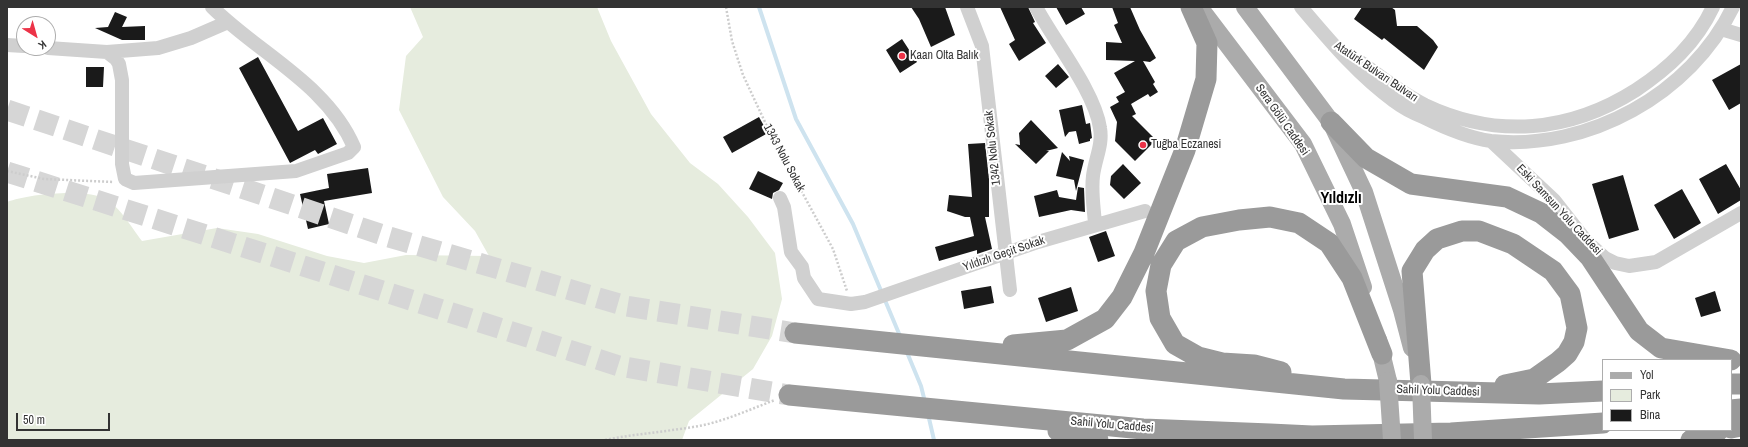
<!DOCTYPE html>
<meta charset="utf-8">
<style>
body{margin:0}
#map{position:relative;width:1748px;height:447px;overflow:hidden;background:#fff;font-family:"Archivo Narrow",sans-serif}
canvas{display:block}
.frame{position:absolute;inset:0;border:8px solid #333;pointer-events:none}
.legend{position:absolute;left:1602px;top:359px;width:130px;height:72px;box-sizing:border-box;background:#fff;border:1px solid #adadad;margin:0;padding:5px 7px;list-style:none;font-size:12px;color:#333}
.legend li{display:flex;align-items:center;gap:8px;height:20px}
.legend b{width:20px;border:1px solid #adadad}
.north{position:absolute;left:16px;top:16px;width:40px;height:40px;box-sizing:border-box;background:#fff;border:1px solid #adadad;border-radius:50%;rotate:143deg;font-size:11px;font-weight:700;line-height:16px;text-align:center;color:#333}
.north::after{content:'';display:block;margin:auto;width:14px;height:18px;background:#ec3348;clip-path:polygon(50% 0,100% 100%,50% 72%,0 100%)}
.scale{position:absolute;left:16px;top:413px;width:94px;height:18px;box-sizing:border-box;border:2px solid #333;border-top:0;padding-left:5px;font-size:12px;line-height:14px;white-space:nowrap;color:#333;-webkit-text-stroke:3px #fff;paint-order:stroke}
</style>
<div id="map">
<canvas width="1748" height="447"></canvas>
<div class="frame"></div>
<ul class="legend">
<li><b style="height:5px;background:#ababab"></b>Yol</li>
<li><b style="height:11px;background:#e6ecde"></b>Park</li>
<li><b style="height:11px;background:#1a1a1a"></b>Bina</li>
</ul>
<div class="north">K</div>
<div class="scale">50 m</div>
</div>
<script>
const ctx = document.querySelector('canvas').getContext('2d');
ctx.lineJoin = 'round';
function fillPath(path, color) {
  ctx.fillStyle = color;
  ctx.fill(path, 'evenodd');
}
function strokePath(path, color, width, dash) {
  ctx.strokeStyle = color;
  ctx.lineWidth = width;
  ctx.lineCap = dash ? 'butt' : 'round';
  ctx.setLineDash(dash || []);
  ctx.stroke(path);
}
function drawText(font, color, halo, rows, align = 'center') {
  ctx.font = font + ' "Archivo Narrow",sans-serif';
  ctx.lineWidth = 4;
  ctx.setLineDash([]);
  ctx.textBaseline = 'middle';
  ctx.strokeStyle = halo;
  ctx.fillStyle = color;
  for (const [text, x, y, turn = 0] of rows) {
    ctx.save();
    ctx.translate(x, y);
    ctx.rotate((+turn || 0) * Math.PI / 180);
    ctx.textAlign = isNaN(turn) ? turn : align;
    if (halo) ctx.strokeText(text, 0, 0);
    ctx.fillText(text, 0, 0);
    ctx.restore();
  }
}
fillPath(new Path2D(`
 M410,7H597L611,41L651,114L690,163L718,184L748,217L775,253L782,299L772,336L753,369L689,421L682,440H7V202C28,194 80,189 101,197C118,203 131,227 142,241L217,228L258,234L327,256L364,263L406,255L489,256L475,231L443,197L399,110L406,56L423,37Z`), '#e6ecde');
strokePath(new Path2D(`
 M759,7L796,119L853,224L900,336
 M906,350L921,386L925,402
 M928,414L934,440`), '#cee3ef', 4);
fillPath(new Path2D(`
 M911,7H945L955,35L931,47L919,19Z
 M1000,7H1028L1035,22L1033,23L1046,43L1019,61L1009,44L1015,40Z
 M1056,7H1081L1085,14L1066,25Z
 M1112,7H1130L1140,30L1156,58L1150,62L1143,61L1155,82L1153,84L1158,92L1150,97L1148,94L1131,104L1136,114L1132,116L1156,140L1135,161L1115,141L1117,122L1110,107L1119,102L1116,97L1125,92L1114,73L1135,61L1106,60V42L1122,43L1114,25L1118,23Z
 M1362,7H1391L1395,10L1397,26H1417L1433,40L1438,47L1424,70L1384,38L1382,40L1354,19Z
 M115,12L127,17L122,27L145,26V40H122L95,28L108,27Z
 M902,39L917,62L900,73L886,50Z
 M258,57L298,131L323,118L337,144L318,154L315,150L290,163L239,68Z
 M1058,64L1069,77L1056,88L1045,76Z
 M1741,64V103L1729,110L1712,80Z
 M86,67H104L103,87H86Z
 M1082,105L1086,124L1090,123L1092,138L1090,139V141L1079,144L1076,131L1069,132L1065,137L1059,110Z
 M759,117L768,133L732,153L723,137Z
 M1031,120L1058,148L1046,151H1049L1036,164L1015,144L1020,145L1019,133Z
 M985,143L989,179V217H985L992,249L977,254V250L939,261L935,247L974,236L970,217H965L947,211L949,195L972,197L968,144Z
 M1062,152L1070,161L1069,156L1084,160L1076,191L1074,180L1056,176Z
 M1123,164L1141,183L1124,199L1110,185L1111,176Z
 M1726,164L1741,190V200L1718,214L1699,179Z
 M368,168L372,193L324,201L329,224L308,229L300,194L329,188L327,174Z
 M758,171L783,183L779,190L773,193L772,199L749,189Z
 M1623,175L1639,230L1609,239L1592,184Z
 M1078,187L1084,188L1085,212L1071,210L1039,217L1034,196L1057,190L1059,197L1076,200Z
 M1682,189L1701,223L1674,239L1654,205Z
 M1106,231L1115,256L1098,262L1089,237Z
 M991,286L994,303L964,309L961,291Z
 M1071,287L1078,311L1046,322L1038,298Z
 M1715,291L1721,311L1701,317L1695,298Z`), '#1a1a1a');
strokePath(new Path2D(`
 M7,110L389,237L626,306L795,333
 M7,172L619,366L789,395`), '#d6d6d6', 21, [21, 10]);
strokePath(new Path2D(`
 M726,7L732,41L743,75L772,137L833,249L847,291
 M7,171L44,179L114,182
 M605,440C634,434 663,432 693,427C721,423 748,410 775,400`), '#cdcdcd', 2.5, [2, 2]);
strokePath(new Path2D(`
 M967,7L982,46L1010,290
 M1036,7C1054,41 1095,92 1100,128C1103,145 1095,159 1093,176C1091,192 1094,209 1095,224
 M1301,7C1330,41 1358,75 1394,101C1403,108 1413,113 1423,117C1443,127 1469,138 1491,141C1588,151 1691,94 1733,7
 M1721,29L1741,35
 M7,45L24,46
 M48,48L107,52L116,59L119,64L122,80V164L125,179L134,183L296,171L348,153L354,147C327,84 258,53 212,7
 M107,52L158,48L191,38L228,22
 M1362,63C1382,78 1403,94 1425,105C1497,139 1570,132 1636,90C1669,68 1696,43 1713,7
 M1491,141L1554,200L1587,242L1605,258L1615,263L1629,266L1656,262L1741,213
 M780,198L784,207L791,252L802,267L804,278L818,299L851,304L865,302L1038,242L1145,211`), '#d0d0d0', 14);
strokePath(new Path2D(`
 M1199,7L1303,144L1342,224L1363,287
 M1245,7L1331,122L1364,192L1402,310L1412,348
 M1378,340L1388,381`), '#ababab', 18);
strokePath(new Path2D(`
 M1331,122L1366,158L1411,184L1507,197L1541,213L1568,234L1590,257L1639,331L1661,348L1731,360
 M795,333L1344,389L1539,394L1603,391
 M1013,345L1067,340L1105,319L1122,297L1144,253L1185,150L1206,79L1207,43L1191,7
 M1281,372L1254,365L1222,363L1198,357L1175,344L1160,318L1156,291L1161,265L1176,241L1202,227L1239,220L1270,217L1299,223L1329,243L1352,278L1382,354
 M1421,384L1412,271L1425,250L1437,239L1462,231H1479L1513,244L1553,271L1570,294L1577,328L1574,342L1567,354L1558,362L1534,379L1505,385
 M1731,384H1741
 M789,395L1143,429L1270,434L1312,436L1451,433L1603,423
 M1731,410L1741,409
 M1731,428L1741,426
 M1058,431L1098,440
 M1691,440L1702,433L1719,430`), '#9a9a9a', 21);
strokePath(new Path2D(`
 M1388,381L1392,440
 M1421,384L1423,440`), '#ababab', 18);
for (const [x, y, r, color] of [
 [902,56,4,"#ec3348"],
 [1143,145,4,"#ec3348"]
]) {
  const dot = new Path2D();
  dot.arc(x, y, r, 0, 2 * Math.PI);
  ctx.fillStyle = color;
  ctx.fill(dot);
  strokePath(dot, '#fff', 1.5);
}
drawText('12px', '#333', '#fff', [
 ["Kaan Olta Balık",910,56],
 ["Tuğba Eczanesi",1151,145]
], 'left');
drawText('12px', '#333', '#fff', [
 ["Atatürk Bulvarı Bulvarı",1376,72,34],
 ["Sera Gölü Caddesi",1282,120,55],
 ["1342 Nolu Sokak",993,148,-96],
 ["1343 Nolu Sokak",784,158,62],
 ["Eski Samsun Yolu Caddesi",1559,210,47],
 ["Yıldızlı Geçit Sokak",1004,254,-19],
 ["Sahil Yolu Caddesi",1438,391,2],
 ["Sahil Yolu Caddesi",1112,425,5]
]);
drawText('bold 16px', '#000', '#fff', [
 ["Yıldızlı",1341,199]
]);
</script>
